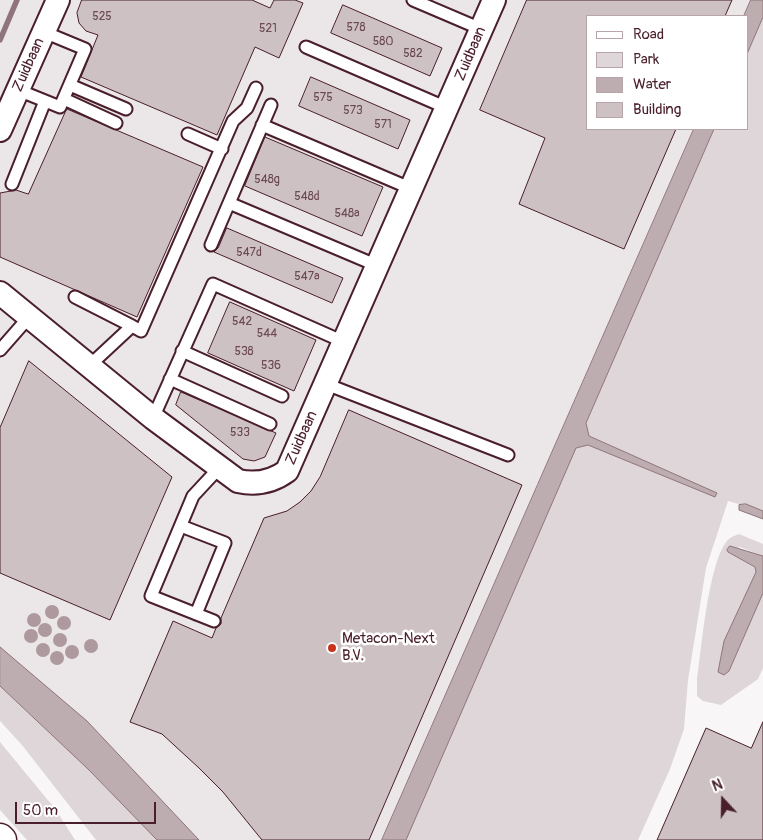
<!DOCTYPE html>
<style>
body{margin:0}
#map{position:relative;width:763px;height:840px;overflow:hidden;background:#f8f6f7;font-family:Pangolin,sans-serif}
canvas{display:block}
.legend{position:absolute;left:586px;top:15px;width:162px;height:115px;box-sizing:border-box;background:#fff;border:1px solid #b7a5aa;margin:0;padding:6px 9px;list-style:none;font-size:15px;color:#4a1f2b}
.legend li{display:flex;align-items:center;gap:10px;height:25px}
.legend b{width:25px;border:1px solid #b7a5aa}
.north{position:absolute;left:698px;top:775px;width:50px;height:50px;-webkit-text-stroke:4px #fff;paint-order:stroke;rotate:339deg;font-size:14px;font-weight:700;line-height:20px;text-align:center;color:#4a1f2b}
.north::after{content:'';display:block;margin:auto;width:18px;height:22px;background:#4a1f2b;clip-path:polygon(50% 0,100% 100%,50% 72%,0 100%)}
.scale{position:absolute;left:15px;top:802px;width:141px;height:22px;box-sizing:border-box;border:2px solid #4a1f2b;border-top:0;padding-left:6px;font-size:15px;line-height:18px;white-space:nowrap;color:#4a1f2b;-webkit-text-stroke:4px #fff;paint-order:stroke}
</style>
<div id="map">
<canvas width="763" height="840"></canvas>
<ul class="legend">
<li><b style="height:6px;background:#fff"></b>Road</li>
<li><b style="height:14px;background:#ded6d9"></b>Park</li>
<li><b style="height:14px;background:#bdadb0"></b>Water</li>
<li><b style="height:14px;background:#cdc1c4"></b>Building</li>
</ul>
<div class="north">N</div>
<div class="scale">50 m</div>
</div>
<script>
const ctx = document.querySelector('canvas').getContext('2d');
ctx.lineJoin = 'round';
function fillPath(path, color) {
  ctx.fillStyle = color;
  ctx.fill(path, 'evenodd');
}
function strokePath(path, color, width, dash) {
  ctx.strokeStyle = color;
  ctx.lineWidth = width;
  ctx.lineCap = dash ? 'butt' : 'round';
  ctx.setLineDash(dash || []);
  ctx.stroke(path);
}
function drawText(font, color, halo, rows, align = 'center') {
  ctx.font = font + ' Pangolin,sans-serif';
  ctx.lineWidth = 5;
  ctx.setLineDash([]);
  ctx.textBaseline = 'middle';
  ctx.strokeStyle = halo;
  ctx.fillStyle = color;
  for (const [text, x, y, turn = 0] of rows) {
    ctx.save();
    ctx.translate(x, y);
    ctx.rotate((+turn || 0) * Math.PI / 180);
    ctx.textAlign = isNaN(turn) ? turn : align;
    if (halo) ctx.strokeText(text, 0, 0);
    ctx.fillText(text, 0, 0);
    ctx.restore();
  }
}
fillPath(new Path2D(`
 M0,0H762L747,16H587V129H705L392,840H175L0,671Z`), '#ebe6e8');
fillPath(new Path2D(`
 M763,17V511L728,501L706,568L688,680L684,729L670,769L638,840H406L576,448L588,445L715,497L716,493L589,436L586,423L714,129H747V54Z
 M739,534L763,544V556L740,547L728,552L755,567L756,572L724,641L718,672L729,671L763,593V668L758,679L721,705L703,701L697,696V680C701,652 709,556 729,539C731,537 736,535 739,534Z
 M0,686L89,770L157,840H96L22,745L0,721Z
 M0,742L56,810L75,840H27L0,810Z`), '#ded6d9');
const water = new Path2D(`
 M751,0H763V17L747,54V16H744Z
 M694,129H714L586,423L589,436L717,493L715,497L588,445L576,448L406,840H382Z
 M746,504L763,511V519L739,510V505Z
 M730,546L763,556V593L729,671L724,675L718,672L724,641L756,572L755,567L728,552L727,550Z
 M0,647L87,721L199,840H157L89,770L0,686Z`);
fillPath(water, '#bdadb0');
strokePath(water, '#8f747b', 1);
strokePath(new Path2D(`
 M0,40L17,0`), '#8f747b', 5.5);
const building = new Path2D(`
 M82,0H252L270,8L274,0H295L303,3L279,58L255,47L217,135L81,77L98,35L86,31L79,23L77,13Z
 M527,0H732L725,16H587V129H676L624,249L519,204L545,138L480,110Z
 M343,5L442,48L430,76L331,33Z
 M311,77L410,120L398,149L299,106Z
 M67,109L203,167L137,317L0,257V193L16,190L28,194Z
 M265,137L383,187L362,236L245,186Z
 M227,228L343,278L332,303L214,252L218,248Z
 M230,302L316,340L294,391L208,353Z
 M29,361L172,477L110,620L0,573V428Z
 M181,392L276,433L265,457L254,461L243,459L176,405Z
 M349,410L522,485L369,840H262L223,792L199,768L162,734L130,722L173,621L212,638L216,628L221,624V618L264,518L287,511L300,502L311,491L320,477Z
 M763,722V840H657L706,728L751,748Z`);
fillPath(building, '#cdc1c4');
strokePath(building, '#4a1f2b', 1);
const service = new Path2D(`
 M413,0L481,29
 M306,47L447,108
 M70,85L126,109
 M18,90L60,107L85,49L44,32
 M64,99L116,123
 M262,125L412,189
 M188,134L222,149
 M12,184L45,101
 M229,203L378,266
 M211,245L271,105
 M75,297L132,326L89,366
 M132,326L141,331L233,121L247,108L256,88
 M0,350L29,317
 M182,351L282,396
 M170,379L270,424
 M326,384L508,455
 M153,418L213,284L344,342
 M181,526L225,543L196,614
 M214,621L151,596L193,496L220,467`);
const minor = new Path2D(`
 M0,130L58,0
 M0,293L153,418L238,481C256,485 272,482 287,471L494,0`);
const motorway = new Path2D(`
 M0,838L2,840`);
strokePath(service, '#4a1f2b', 15);
strokePath(minor, '#4a1f2b', 26);
strokePath(motorway, '#4a1f2b', 31);
strokePath(service, '#fff', 11);
strokePath(minor, '#fff', 22);
strokePath(motorway, '#fff', 28);
ctx.fillStyle = '#ad999e';
for (const [x, y] of [
 [52,612],
 [34,620],
 [64,623],
 [45,630],
 [31,636],
 [60,640],
 [91,646],
 [43,650],
 [72,652],
 [57,658]
]) {
  ctx.beginPath();
  ctx.arc(x, y, 7, 0, 2 * Math.PI);
  ctx.fill();
}
for (const [x, y, r, color] of [
 [332,648,5,"#c8321e"]
]) {
  const dot = new Path2D();
  dot.arc(x, y, r, 0, 2 * Math.PI);
  ctx.fillStyle = color;
  ctx.fill(dot);
  strokePath(dot, '#fff', 2);
}
drawText('12px', '#6b4851', null, [
 ["525",102,17],
 ["578",356,28],
 ["521",268,29],
 ["580",383,42],
 ["582",413,54],
 ["575",323,98],
 ["573",353,111],
 ["571",383,125],
 ["548g",267,180],
 ["548d",307,197],
 ["548a",347,214],
 ["547d",249,253],
 ["547a",307,277],
 ["542",242,322],
 ["544",267,334],
 ["538",244,352],
 ["536",271,366],
 ["533",240,433]
]);
drawText('15px', '#4a1f2b', '#fff', [
 ["Zuidbaan",471,54,-67],
 ["Zuidbaan",29,65,-66],
 ["Zuidbaan",302,438,-66]
]);
drawText('15px', '#4a1f2b', '#fff', [
 ["Metacon-Next",342,639],
 ["B.V.",342,656]
], 'left');
</script>
